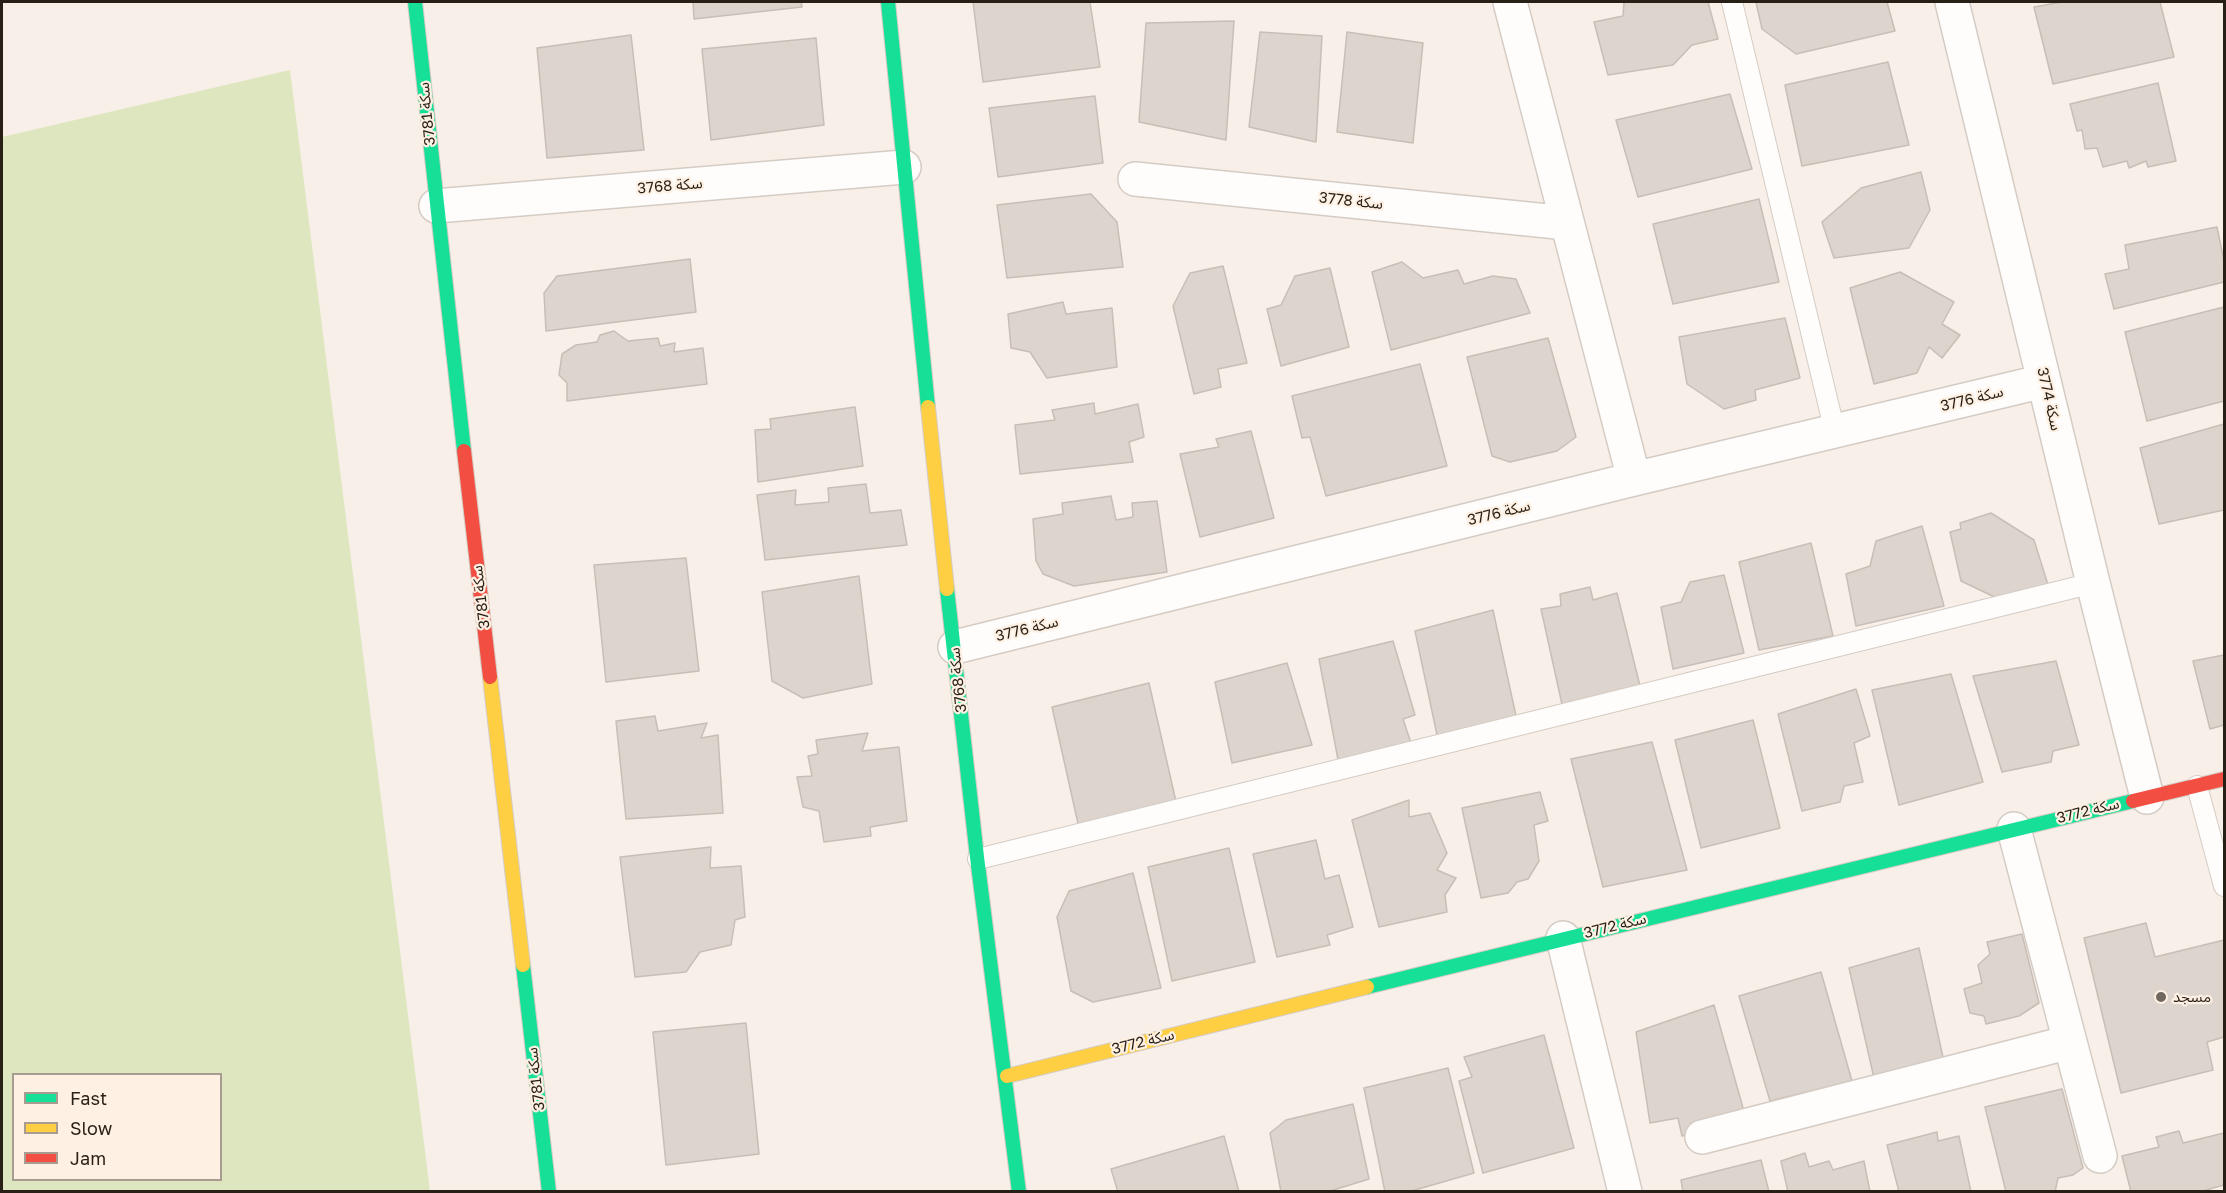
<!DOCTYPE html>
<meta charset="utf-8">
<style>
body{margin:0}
#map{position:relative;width:2226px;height:1193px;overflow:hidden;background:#f8f0e8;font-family:"Golos Text",sans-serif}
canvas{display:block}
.frame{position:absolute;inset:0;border:3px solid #281f16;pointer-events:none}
.legend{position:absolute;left:12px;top:1073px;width:210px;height:108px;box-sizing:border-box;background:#fef0e2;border:2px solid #a89c90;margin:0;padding:8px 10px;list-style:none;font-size:18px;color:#281f16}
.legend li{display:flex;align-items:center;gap:12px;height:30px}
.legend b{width:30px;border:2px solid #a89c90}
</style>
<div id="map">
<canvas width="2226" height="1193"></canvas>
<div class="frame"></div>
<ul class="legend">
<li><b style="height:8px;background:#16e098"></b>Fast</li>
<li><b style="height:8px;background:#ffcf43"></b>Slow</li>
<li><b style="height:8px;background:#f24e42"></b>Jam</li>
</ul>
</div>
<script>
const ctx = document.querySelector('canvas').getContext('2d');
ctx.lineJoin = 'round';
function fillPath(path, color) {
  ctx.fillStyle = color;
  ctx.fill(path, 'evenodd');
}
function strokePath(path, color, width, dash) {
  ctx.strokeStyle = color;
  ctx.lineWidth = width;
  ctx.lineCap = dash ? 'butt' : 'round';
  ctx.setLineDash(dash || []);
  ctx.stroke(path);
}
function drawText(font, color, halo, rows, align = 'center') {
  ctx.font = font + ' "Golos Text","Noto Sans Arabic",sans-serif';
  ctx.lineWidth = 4.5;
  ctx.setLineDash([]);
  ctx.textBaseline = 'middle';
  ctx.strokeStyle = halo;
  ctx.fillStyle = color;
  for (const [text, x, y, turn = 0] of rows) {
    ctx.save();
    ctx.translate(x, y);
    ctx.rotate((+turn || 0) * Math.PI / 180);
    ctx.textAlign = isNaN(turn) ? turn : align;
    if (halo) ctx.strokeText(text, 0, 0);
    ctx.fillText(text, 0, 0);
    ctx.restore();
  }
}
fillPath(new Path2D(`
 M290,70L430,1191H2V137ZM14,1074H220V1180H14Z`), '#dde6be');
const building = new Path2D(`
 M693,2H801L802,7L694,19Z
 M973,2H1090L1100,67L983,82Z
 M1624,2H1708L1718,39L1692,45L1673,65L1608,75L1594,22L1623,16Z
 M1756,2H1887L1895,31L1796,54L1762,29Z
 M2062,2H2160L2174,57L2053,84L2034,7Z
 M1234,21L1226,140L1139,122L1146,23Z
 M1260,32L1322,36L1316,142L1249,127Z
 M1347,32L1423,43L1413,143L1337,132Z
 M631,35L644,150L547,158L537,48Z
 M816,38L824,125L711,140L702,49Z
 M1888,62L1909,145L1802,166L1785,85Z
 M2158,83L2176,161L2148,167L2146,161L2129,168L2127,161L2103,167L2097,148L2085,149L2082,130L2077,131L2070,104Z
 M1730,94L1752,169L1638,197L1616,120Z
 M1095,96L1103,163L998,177L989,108Z
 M1921,172L1930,210L1909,248L1834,258L1822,222L1861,188Z
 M1091,194L1117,222L1123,267L1007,278L997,205Z
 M1759,199L1779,282L1673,304L1653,224Z
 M2217,227L2224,261V282L2114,309L2105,274L2129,269L2125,245Z
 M690,259L696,312L546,331L544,293L557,276Z
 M1402,262L1423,278L1458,270L1464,284L1493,276L1516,279L1530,313L1391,350L1372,272Z
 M1223,266L1247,363L1218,369L1221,387L1194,394L1173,306L1190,273Z
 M1330,268L1349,347L1281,366L1267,309L1281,305L1295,276Z
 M1900,272L1954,302L1942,324L1960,335L1942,358L1929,347L1917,373L1874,384L1850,288Z
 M1063,302L1066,314L1112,308L1117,367L1047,378L1030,352L1011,348L1008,314Z
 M2224,307V401L2147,421L2125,332Z
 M1785,318L1800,378L1755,390L1756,400L1724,409L1687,384L1679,337Z
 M614,331L628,341L658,338L660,346L675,343L674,352L703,348L707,384L567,401V383L559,375L562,354L576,345L597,342L600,335Z
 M1548,338L1576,437L1557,451L1510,462L1492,456L1467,357Z
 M1420,364L1447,466L1326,496L1310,437L1302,438L1292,396Z
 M1094,403L1095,414L1138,404L1144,437L1129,442L1133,462L1020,474L1015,425L1055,420L1052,410Z
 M855,407L863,466L758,482L755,430L771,429L770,419Z
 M2224,424V510L2159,524L2140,448Z
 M1251,431L1274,518L1200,537L1180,454L1219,447L1216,439Z
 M866,484L870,513L901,510L907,545L765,560L757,495L796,490L795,505L829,502L828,488Z
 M1111,496L1116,520L1133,517L1132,503L1157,501L1167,572L1074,586L1043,574L1036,561L1033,519L1063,514L1062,503Z
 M1991,513L2034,540L2049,588L2005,602L1961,581L1950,532L1961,529L1960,523Z
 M1922,526L1944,606L1856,626L1846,574L1870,566L1876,541Z
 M1811,543L1833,636L1759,650L1739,562Z
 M686,558L699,671L606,682L594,565Z
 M1724,575L1744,653L1673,669L1661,607L1681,602L1690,582Z
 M859,576L872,684L803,698L772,681L762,592Z
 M1590,587L1593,600L1617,593L1641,690L1563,709L1541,609L1561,606L1560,594Z
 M1493,610L1516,716L1437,735L1415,631Z
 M1393,641L1415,715L1403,719L1412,746L1339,765L1319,659Z
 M2224,655V725L2210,729L2193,661Z
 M2056,661L2079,745L2053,751L2051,762L2002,772L1973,676Z
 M1287,663L1312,745L1232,763L1215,682Z
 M1951,674L1983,782L1899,805L1872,690Z
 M1149,683L1177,806L1079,828L1052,707Z
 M1856,689L1870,736L1854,743L1863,782L1844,786L1840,802L1802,811L1778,714Z
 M655,716L658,731L707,723L701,738L718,735L723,813L626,819L616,721Z
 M1753,720L1780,828L1701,848L1675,740Z
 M868,733L862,751L899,747L907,821L870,827L871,836L824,842L819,811L803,807L797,777L812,776L808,756L818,754L816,740Z
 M1652,742L1687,870L1603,887L1571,759Z
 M1540,792L1548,821L1534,825L1539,861L1528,879L1517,882L1508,893L1481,898L1462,808Z
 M1409,800V817L1430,813L1447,853L1437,870L1456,878L1445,895L1447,912L1379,927L1352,820Z
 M1316,840L1325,879L1339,875L1353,927L1327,935L1330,945L1277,957L1253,854Z
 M711,847L710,868L741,866L745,917L735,920L731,945L700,952L686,972L635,977L620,857Z
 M1229,848L1255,962L1172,981L1148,867Z
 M1133,873L1161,988L1093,1002L1071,991L1057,917L1069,891Z
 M2146,923L2155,957L2224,940V1037L2207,1042L2213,1070L2121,1093L2084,938Z
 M2022,934L2039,1003L2019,1016L1986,1024L1984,1016L1970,1013L1964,989L1982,983L1978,965L1990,954L1987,942Z
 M1919,948L1946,1071L1876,1087L1849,968Z
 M1821,972L1852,1081L1770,1101L1739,996Z
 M1714,1005L1747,1122L1682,1136L1678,1118L1650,1123L1636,1032Z
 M746,1023L759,1154L666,1165L653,1032Z
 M1544,1035L1574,1148L1483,1173L1459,1081L1472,1077L1464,1057Z
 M1448,1068L1474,1173L1408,1192H1385L1364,1088Z
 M2062,1089L2083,1168L2073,1175L2058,1178L2055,1192H2006L1985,1107Z
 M1353,1104L1369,1179L1327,1192H1281L1270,1133L1286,1120Z
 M2179,1131L2183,1143L2224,1133V1185L2199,1192H2131L2122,1156L2159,1147L2156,1137Z
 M1937,1132L1938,1141L1959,1136L1971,1192H1899L1887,1145Z
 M1224,1136L1239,1192H1118L1111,1169Z
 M1805,1153L1809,1167L1829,1161L1833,1170L1864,1161L1870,1192H1788L1781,1161Z
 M1761,1160L1769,1192H1683L1681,1180Z`);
fillPath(building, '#ddd4cd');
strokePath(building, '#c7beb7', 1.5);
const lane = new Path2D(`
 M1732,2L1835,432
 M2197,786L2224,886
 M978,859L2093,583`);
const street = new Path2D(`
 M1510,2L1634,479
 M1952,2L2093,583L2147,797
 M1135,179L1567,223
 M436,206L904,167
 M955,647L1634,479L2044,381
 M2014,829L2100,1156
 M1563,938L1625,1192
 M1702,1137L2070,1042`);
const fast = new Path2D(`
 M415,2L464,451
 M888,2L928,407
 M947,589L977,857L1019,1192
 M523,965L549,1192
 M1367,987L2133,801`);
const slow = new Path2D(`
 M928,407L947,589
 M490,677L523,965
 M1007,1076L1367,987`);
const jam = new Path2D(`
 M464,451L490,677
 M2133,801L2224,779`);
strokePath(lane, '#d4ccc4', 22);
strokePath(street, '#d4ccc4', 36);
strokePath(fast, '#d4ccc4', 16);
strokePath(slow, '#d4ccc4', 16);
strokePath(jam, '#d4ccc4', 16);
strokePath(lane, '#fefdfc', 20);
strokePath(street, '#fefdfc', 33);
strokePath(fast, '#16e098', 14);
strokePath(slow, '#ffcf43', 14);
strokePath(jam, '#f24e42', 14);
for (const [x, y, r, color] of [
 [2161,997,6,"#716860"]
]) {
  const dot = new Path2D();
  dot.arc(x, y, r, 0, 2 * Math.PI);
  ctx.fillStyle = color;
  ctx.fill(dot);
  strokePath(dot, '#fef0e2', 2);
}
drawText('15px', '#281f16', '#fef0e2', [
 ["سكة 3781",427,114,-96],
 ["سكة 3768",670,186,-5],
 ["سكة 3778",1351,201,6],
 ["سكة 3776",1972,399,-14],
 ["سكة 3774",2049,399,77],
 ["سكة 3776",1499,513,-14],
 ["سكة 3781",481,597,-97],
 ["سكة 3776",1027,629,-14],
 ["سكة 3768",958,680,-96],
 ["سكة 3772",2088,811,-14],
 ["سكة 3772",1615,926,-14],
 ["سكة 3772",1143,1042,-14],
 ["سكة 3781",536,1079,-97]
]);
drawText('15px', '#281f16', '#fef0e2', [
 ["مسجد",2173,997]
], 'left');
</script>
